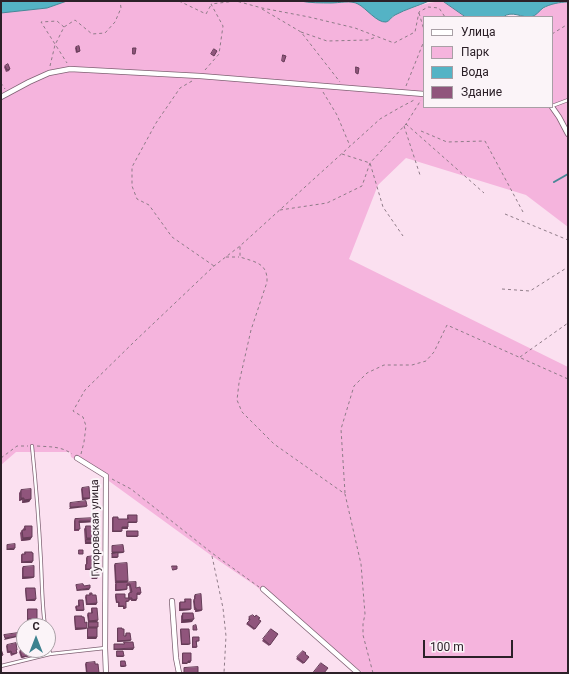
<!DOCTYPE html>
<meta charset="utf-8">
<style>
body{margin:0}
#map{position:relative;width:569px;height:674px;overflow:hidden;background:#fbe0f0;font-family:Roboto,sans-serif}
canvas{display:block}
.frame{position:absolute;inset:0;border:2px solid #2c2028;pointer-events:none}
.legend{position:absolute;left:423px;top:16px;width:130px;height:92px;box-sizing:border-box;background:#fbf4f8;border:1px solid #a89fa5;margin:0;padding:5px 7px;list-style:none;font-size:12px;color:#2c2028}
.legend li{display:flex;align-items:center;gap:8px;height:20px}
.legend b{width:20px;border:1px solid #a89fa5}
.north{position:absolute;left:16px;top:618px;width:40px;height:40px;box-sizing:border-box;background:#fbf4f8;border:1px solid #a89fa5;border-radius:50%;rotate:0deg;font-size:11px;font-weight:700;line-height:16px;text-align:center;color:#2c2028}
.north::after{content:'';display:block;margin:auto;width:14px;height:18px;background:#3d828f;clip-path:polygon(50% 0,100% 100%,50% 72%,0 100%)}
.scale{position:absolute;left:423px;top:640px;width:90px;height:18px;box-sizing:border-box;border:2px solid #2c2028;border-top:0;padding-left:5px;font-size:12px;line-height:14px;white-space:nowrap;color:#2c2028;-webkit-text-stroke:3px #fbf4f8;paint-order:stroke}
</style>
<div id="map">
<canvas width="569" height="674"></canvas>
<div class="frame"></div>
<ul class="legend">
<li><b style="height:5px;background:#fff"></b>Улица</li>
<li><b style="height:11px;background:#f5b4dd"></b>Парк</li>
<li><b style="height:11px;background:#54b3c5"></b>Вода</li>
<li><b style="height:11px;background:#90557c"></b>Здание</li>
</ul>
<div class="north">С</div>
<div class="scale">100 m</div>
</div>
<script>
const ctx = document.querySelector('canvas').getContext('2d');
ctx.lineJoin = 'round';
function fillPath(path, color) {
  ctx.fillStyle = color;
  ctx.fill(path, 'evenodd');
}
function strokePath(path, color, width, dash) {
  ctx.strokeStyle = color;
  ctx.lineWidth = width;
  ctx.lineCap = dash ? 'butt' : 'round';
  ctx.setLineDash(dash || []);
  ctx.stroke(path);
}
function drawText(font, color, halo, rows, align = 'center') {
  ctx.font = font + ' Roboto,sans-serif';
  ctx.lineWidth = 4;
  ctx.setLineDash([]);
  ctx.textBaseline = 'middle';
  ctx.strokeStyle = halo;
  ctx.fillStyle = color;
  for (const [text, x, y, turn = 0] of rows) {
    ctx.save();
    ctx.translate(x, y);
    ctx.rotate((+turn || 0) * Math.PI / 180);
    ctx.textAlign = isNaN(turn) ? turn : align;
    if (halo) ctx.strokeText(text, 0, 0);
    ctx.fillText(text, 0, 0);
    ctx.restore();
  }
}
fillPath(new Path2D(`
 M67,1H300C312,3 325,4 337,3C343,3 349,1 355,2C366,5 375,22 385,22C389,22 393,16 397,14C407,9 433,0 443,2C450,4 460,13 466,17H424V107H552V17H532C536,14 539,11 543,9C550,4 560,2 568,2V227L526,195L406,158L378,185L349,259L568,367V673H363L256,586L212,556L102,476L71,457L70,452H16L1,465V13L47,8Z`), '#f5b4dd');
const water = new Path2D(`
 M1,1H67L47,8L1,13Z
 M300,1H429C418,6 406,9 395,15C391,17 390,21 386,22C377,23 366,8 358,4C351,0 339,3 331,3C321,3 310,3 300,1Z
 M443,1H568V2C560,2 550,4 543,8C539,11 536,16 531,17C522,18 512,10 503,17H466Z`);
fillPath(water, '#54b3c5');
strokePath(water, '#488796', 1);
strokePath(new Path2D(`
 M554,182L568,174`), '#488796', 2);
const lane = new Path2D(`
 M552,106L568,100
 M32,446C36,485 39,523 41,562C42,583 42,605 45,626
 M48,643L50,654
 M1,666L50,654L105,648`);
const street = new Path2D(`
 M1,97L29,82L49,73L70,69L200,76L424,94
 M552,107L559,117L568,134
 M77,458L106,476L105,648L106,673
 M263,589L358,673
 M172,601L176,658L179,673`);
strokePath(lane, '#7f6173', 4);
strokePath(street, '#7f6173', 6);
strokePath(new Path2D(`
 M179,1L206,14L211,5
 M262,9L301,32L340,82
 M419,13L424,30
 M64,27L57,21L41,22L67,63
 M301,32L327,41L368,40L376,37
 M552,34L568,24
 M50,66L55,45L64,27L75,20L92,34L105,33L115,22L121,8L120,1
 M205,70L219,54L223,26L211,4L236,1L262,8L309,17L355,28L394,43L415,32L419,12L428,7L439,8L445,17
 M192,81L180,88L156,123L132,167V186L137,199L149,205L172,237L214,266
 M1,83L5,89
 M406,86L424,41
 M323,92L337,115L350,146
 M406,124L484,193
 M404,126L420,175
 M421,131L447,142L485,141L523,212
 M342,154L370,163L383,207L403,236
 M280,210L327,203L362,186L370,163L406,124L421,100
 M505,214L568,240
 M226,257H239
 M502,289L530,291L568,267
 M520,357L568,323
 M37,446C50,447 61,446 72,454
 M81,454L84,442L86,426L83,417L73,411L85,390L135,341L214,266L240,246
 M1,458L17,446H28
 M112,479L131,489L212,553L259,587
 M345,493L341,429L354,386L367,373L384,365H412L426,361L434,352L447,325L568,379
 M212,556L223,608L226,636L224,673
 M373,673L363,635V624L365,614L361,564L345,494L274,444L242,412L237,400L239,383L251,330L267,282C268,263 255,262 240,257V246L380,119L399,108L416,99`), '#8e7b87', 1, [3, 3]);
strokePath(lane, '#fff', 2.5);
strokePath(street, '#fff', 4.5);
fillPath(new Path2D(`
 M76,47L80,51L79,52L76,53L75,48Z
 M5,66L10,69L9,71L6,72L4,67Z
 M82,488L90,498L89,499L82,500L81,489Z
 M21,490L31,499L29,502L22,503V500L19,501V493Z
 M128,515L137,522L136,523H128V529H122L121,532H112V518L113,517L118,519H127V517Z
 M75,519L95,521L94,522L79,523V531H74V521Z
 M25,526L32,537L30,540L21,541L20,533L22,530H23V529Z
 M86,526L94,538L92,544H85L84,529Z
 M25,552L32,563H21V555L22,554H24Z
 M87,557L93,568H91L90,570H85V565L86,564V558Z
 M115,564L128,581L127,582L136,588L141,593L140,595H137V599L136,601H131V600H129L128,602H126L125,609H123V607H118V603H116L115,596L116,594L125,598H128V594L129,593H130L129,586H127V589L126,590L115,591V584L116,583H115L114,565Z
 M23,567L34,577L33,578L22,579V568Z
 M26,588L35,601H26L25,590Z
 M90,593L97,603L96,605H86L85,597L86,595H89Z
 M195,595L202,610L201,611L195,612V610H194L193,601L194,599V596Z
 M185,599L190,610L179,611V603L180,602H184Z
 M79,600L84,610L83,611H76L75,607L76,606H78V601Z
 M92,608L98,627L97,628V637L96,639H87V630L88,629V623L89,622H88L87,615L88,613H91V609Z
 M28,609L37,619L36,620L27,621V610Z
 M183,613L192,622L181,623V616Z
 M75,616L82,617L85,623L86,629L75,630L74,617Z
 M251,616L261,621L254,630L246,624L249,621L248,619Z
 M118,628L124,636H125L126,633L131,640L130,641L117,642V629Z
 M181,629L188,645H181L180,630Z
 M271,629L278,634L269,646L262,641Z
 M193,637L198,642H197V647L196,648H192V639Z
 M23,642H24V650L31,651H48L47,652L21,658L19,652L20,651L23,650L22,644Z
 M7,645L17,650L16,651L17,653L16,654L11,656L10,653H7L6,646Z
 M303,651L305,654L309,657L303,664L296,659Z
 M183,653L191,661L190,663H187V664H182V654Z
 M86,663L99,673H86L85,664Z`), '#7c496b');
fillPath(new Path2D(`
 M21,498H24L22,500L19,501Z
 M83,498H90L89,499L82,500Z
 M31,499L29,502L22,503L24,500Z
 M87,506L86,507L69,509L70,507Z
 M79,521H95L94,522L78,523Z
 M128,522H137L136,523H127Z
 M122,527H128V529H121Z
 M113,531H122L121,532H112Z
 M127,536H138L137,537H126Z
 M32,537L30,540L21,541L23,538Z
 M87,538H94L92,541L86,540Z
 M86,542H93L92,544H85Z
 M15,548L14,550H6L7,549Z
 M112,552H124L123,553L111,554Z
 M112,557H118L117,558H111Z
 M33,561L32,563H21L22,562Z
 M86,569H91L90,570H85Z
 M23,577H34L33,578L22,579Z
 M98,577L97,579H91L92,578Z
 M116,581H128L127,582L115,583Z
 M90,588L89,590L76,591L77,590Z
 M127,589L126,590L115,591L116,590Z
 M36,599L35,601H26L27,600Z
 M137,599L136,601H131L132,600Z
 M97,603L96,605H86L87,604Z
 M119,606H124L123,607H118Z
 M180,609H191L190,610L179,611Z
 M77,610H84L83,611H76Z
 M196,610H202L201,611L195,612Z
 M28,619H37L36,620L27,621Z
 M194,619L192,622L181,623L183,620Z
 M98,620L97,622H88L89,621Z
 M76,628H87L86,629L75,630Z
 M18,636L17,637L4,640L5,638Z
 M88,637H97L96,639H87Z
 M131,640L130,641L117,642L118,641Z
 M182,644H190L188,645H181Z
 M134,648L133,650H113L114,649Z
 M48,651L47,652L21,658L22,657Z
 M117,656H124L123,657H116Z
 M188,661H191L190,663H187V664H182L183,663Z
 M121,666H126L124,667H120Z`), '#653c57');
const building = new Path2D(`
 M79,46L80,51L77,52L76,47Z
 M133,48H136L135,54H133Z
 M214,49L217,51L214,56L211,54Z
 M283,55L286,56L284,62L282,61Z
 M8,64L10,69L7,70L5,66Z
 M356,67L359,68L358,74L356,73Z
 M89,487L90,498H83L82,488Z
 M31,489V499L24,500V498H21V490Z
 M86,501L87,506L70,507V503Z
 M128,515H137V522H128V527H122V531H113V517H118V519H128Z
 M95,518V521H79L80,529L75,530V519Z
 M25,526H32V537L23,538L22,530H25Z
 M86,526H93L94,538H87Z
 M127,531H138V536H127Z
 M86,540H93V542H86Z
 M15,544V548L7,549V545Z
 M123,545L124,552H112V546Z
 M79,550H83V554H79Z
 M25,552H32V553H33V561L22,562V554H25Z
 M118,553V557H112V554Z
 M94,556V566L91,567V569H86V564H87V557Z
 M127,563L128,581H116L115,564Z
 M34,566V577H23V567Z
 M172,566H177V569L173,570Z
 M98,573V577L92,578V574Z
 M136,582V588L140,587L141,593H137V599L132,600V598H129V593L132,592L130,584H127V589L116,590V583Z
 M83,584L84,586L90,585V588L77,590L76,585Z
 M26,588H35L36,599L27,600Z
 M90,593H92V595H96L97,603L87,604L86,595H90Z
 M116,594H125V598H129V601H126V608H124V606H119V602H117Z
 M201,594L202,610H196V608H195L194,599H195V595Z
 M185,599H191V609H180V602H185Z
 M79,600H83L84,610H77L76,606H79Z
 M92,608H97L98,620L89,621L88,613H92Z
 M28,609H37V619H28Z
 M183,613H193L194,619L183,620Z
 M253,615L255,617L256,615L260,618L258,619L261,621L255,629L247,623L250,620L249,617Z
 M75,616H82V617H84L85,623L87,622V628H76Z
 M89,622H98V627H89Z
 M196,625L197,630H193V626Z
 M88,628H97V637H88Z
 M118,628H122V629H124V636H126V633H130L131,640L118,641Z
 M181,629H189L190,644H182Z
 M271,629L278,634L270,645L263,639Z
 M18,633V636L5,638L4,635Z
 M193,637H199V641H196L197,647H193Z
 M124,642H133L134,648L114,649V644H124Z
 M16,643L17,650H16L17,653L12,654L11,651L8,652L7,645Z
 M1,649L3,655L1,656Z
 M24,650H31V651L38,650H48V651L22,657L20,651Z
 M117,651H123L124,656H117Z
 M303,651L306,653L305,654L309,657L304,663L297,657Z
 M183,653H191V661H188V663H183Z
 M121,661H125L126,666H121Z
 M95,662V664H98L99,673H87L86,663Z
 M321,663L328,668L324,673H313Z
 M198,667V673H184V668Z`);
fillPath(building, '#90557c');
strokePath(building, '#653c57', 1);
drawText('11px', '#2c2028', '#fbf4f8', [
 ["Гуторовская улица",96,528,-91]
]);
</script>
